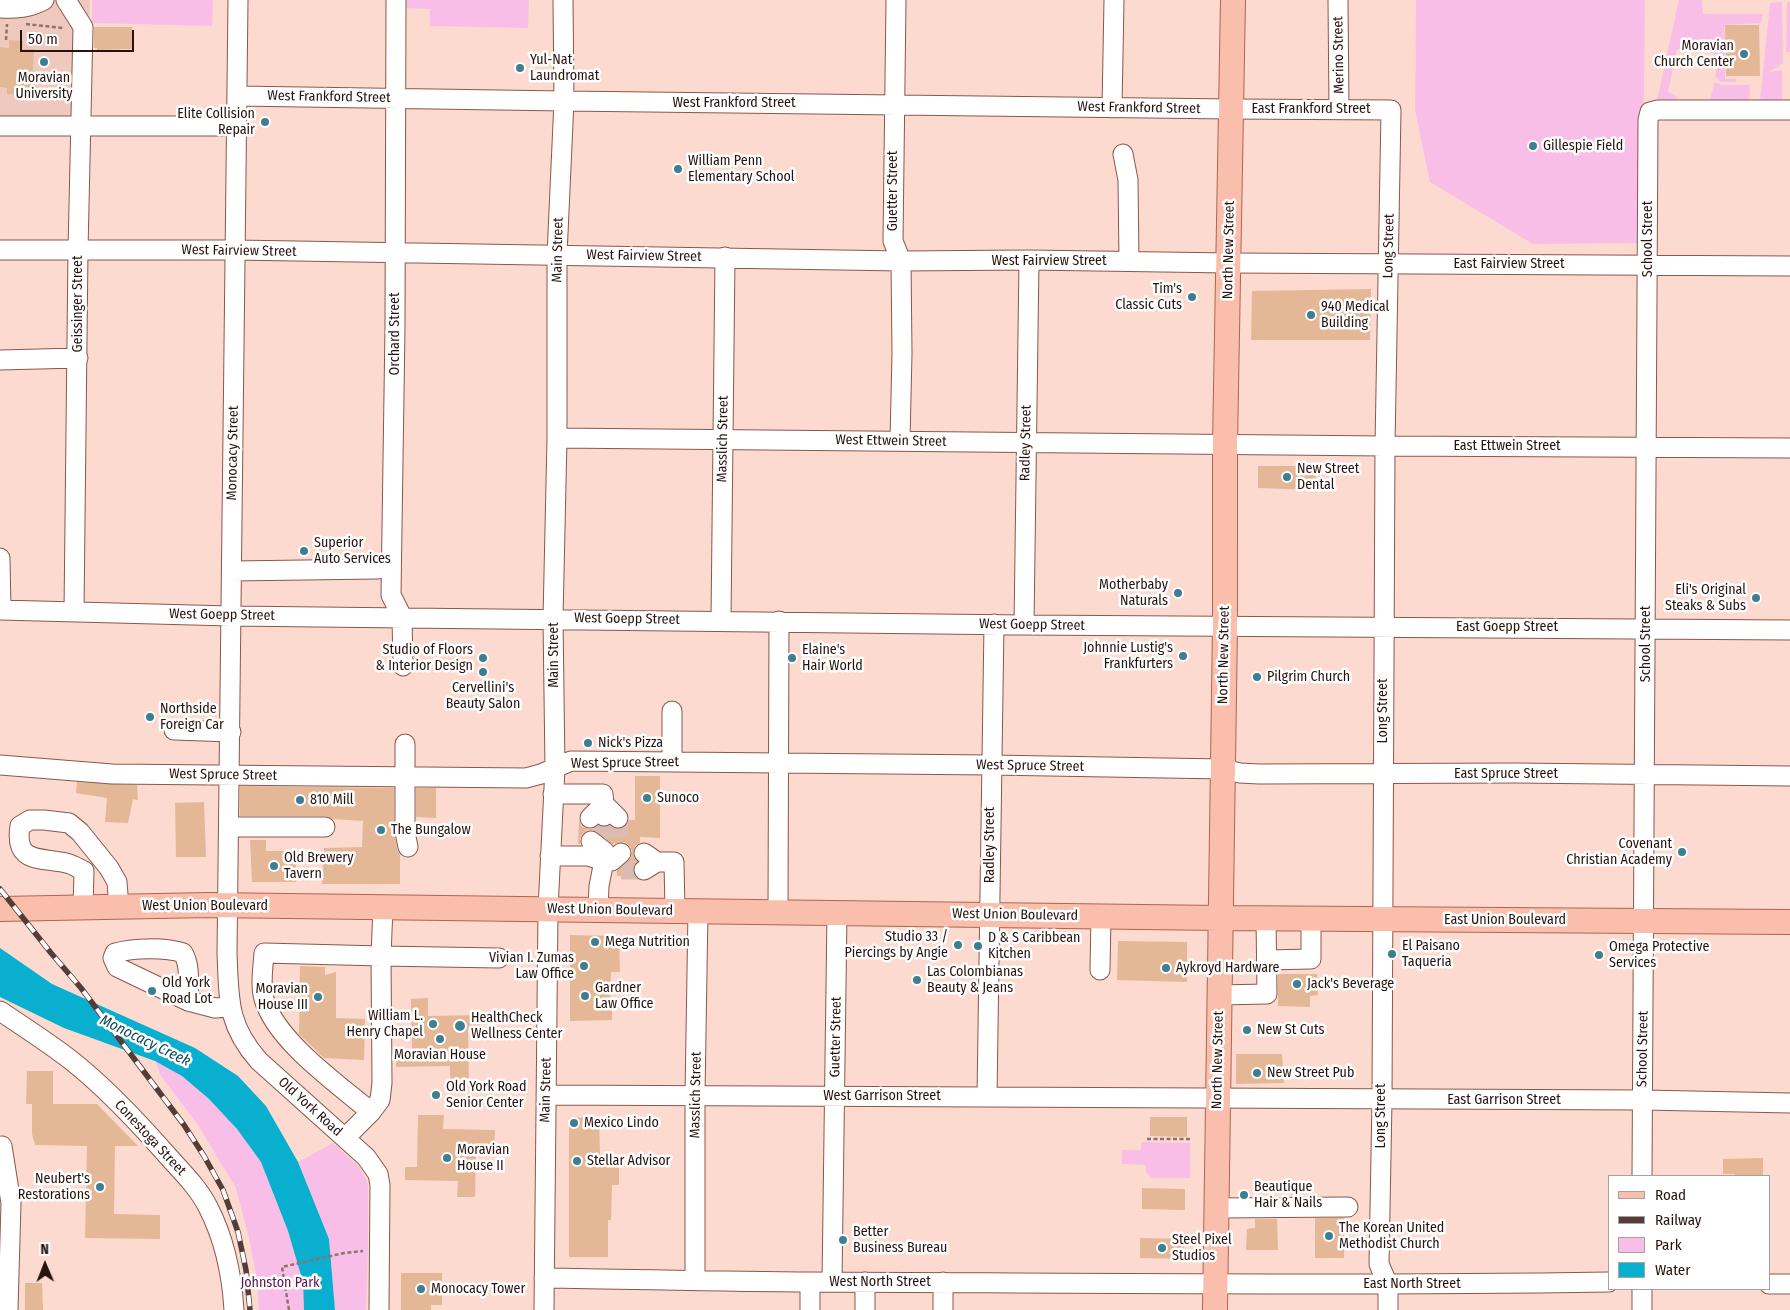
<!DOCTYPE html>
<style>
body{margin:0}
#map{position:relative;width:1790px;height:1310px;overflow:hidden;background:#fcdacf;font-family:"Fira Sans Condensed",sans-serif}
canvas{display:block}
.legend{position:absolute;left:1608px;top:1175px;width:162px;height:115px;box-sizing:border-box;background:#fff;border:1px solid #a9a19f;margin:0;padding:6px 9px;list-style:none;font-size:15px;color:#27130e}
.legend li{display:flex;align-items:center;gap:10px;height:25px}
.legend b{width:25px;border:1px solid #a9a19f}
.north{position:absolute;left:20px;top:1240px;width:50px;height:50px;-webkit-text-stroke:4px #fff;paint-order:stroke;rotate:359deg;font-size:14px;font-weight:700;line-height:20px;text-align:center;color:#27130e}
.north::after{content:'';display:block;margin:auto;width:18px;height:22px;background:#27130e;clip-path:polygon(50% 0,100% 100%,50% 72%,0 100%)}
.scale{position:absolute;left:20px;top:30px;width:114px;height:22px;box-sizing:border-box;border:2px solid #27130e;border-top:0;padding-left:6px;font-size:15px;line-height:18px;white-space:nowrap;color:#27130e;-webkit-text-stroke:4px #fff;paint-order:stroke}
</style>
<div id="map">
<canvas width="1790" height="1310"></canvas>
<ul class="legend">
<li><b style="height:6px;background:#fabeac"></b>Road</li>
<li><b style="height:6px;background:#543d37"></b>Railway</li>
<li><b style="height:14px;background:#f9bee8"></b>Park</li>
<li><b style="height:14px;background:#08afcf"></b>Water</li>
</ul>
<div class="north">N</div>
<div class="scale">50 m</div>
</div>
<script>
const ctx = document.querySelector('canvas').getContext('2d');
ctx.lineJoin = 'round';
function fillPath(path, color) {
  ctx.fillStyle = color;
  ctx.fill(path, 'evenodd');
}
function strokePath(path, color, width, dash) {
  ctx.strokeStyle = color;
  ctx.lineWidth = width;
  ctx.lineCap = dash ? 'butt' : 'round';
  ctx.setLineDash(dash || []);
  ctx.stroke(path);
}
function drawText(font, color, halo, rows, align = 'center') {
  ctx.font = font + ' "Fira Sans Condensed",sans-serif';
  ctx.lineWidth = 5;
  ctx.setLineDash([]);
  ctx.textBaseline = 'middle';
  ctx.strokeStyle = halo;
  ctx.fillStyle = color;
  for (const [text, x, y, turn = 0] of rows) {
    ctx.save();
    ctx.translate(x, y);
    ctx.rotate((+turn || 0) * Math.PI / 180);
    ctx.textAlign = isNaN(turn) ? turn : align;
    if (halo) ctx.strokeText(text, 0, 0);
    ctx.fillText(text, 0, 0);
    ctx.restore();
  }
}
fillPath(new Path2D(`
 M0,0H90L86,124L0,123Z`), '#efc9be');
fillPath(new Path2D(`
 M92,0H213L212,26L92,23Z
 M403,0H529L528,28L430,26V9L403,8Z
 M1416,0H1645L1642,243L1533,244L1430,182L1415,110Z
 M1679,0H1702L1703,14H1763L1761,23L1725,25L1722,41L1725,31V79H1736V82H1721L1715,76L1719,55L1689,47L1687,51L1677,49L1668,92L1677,96L1676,103L1656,105Z
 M1782,2L1783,63L1769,72L1782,70V100L1780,105L1760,101L1770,3Z
 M1787,2H1790V52H1786Z
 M1715,82L1722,85H1749L1750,90L1748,105L1713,103L1710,99Z
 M155,1061L182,1076L209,1099L237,1129L261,1162L288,1231L303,1282L304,1310H259L257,1280L249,1238L236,1188L198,1125L161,1076Z
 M1141,1142L1190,1143V1178H1152L1146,1172V1165L1122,1164V1150H1141Z
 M333,1143L359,1167L368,1183V1251L366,1310H335L329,1239L298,1162Z`), '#f9bee8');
fillPath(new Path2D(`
 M0,948L52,984L195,1048L238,1076L266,1106L298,1162L329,1239L335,1310H304L303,1282L288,1231L261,1162L237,1129L209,1099L182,1076L155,1061L64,1028L0,997Z`), '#08afcf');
fillPath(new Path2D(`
 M1725,25H1759L1760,76H1726Z
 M94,27H132V49L97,50V48H94Z
 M9,40L23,41V49H34L32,89H19V95L7,94V88L0,87V47L9,48Z
 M1371,289L1370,340H1251L1252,291Z
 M1258,466H1315L1316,490L1258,488Z
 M635,776H660V838L640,837V843L635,846L633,852L634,857L637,862L633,870L634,876H617V870L631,857L632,851L630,846L624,842L612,844L598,832L592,830H587L582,834L580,839V844H578L579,820L582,826L588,829H593L598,826L604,827L610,826L615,829H620L626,826L629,820H635Z
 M77,782L137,785L138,800L133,799L128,823L105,822L107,798L76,793Z
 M240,786L394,788V832L397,849L400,855V884H322L324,848L362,847L363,821L332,819L325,816H240Z
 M416,788H436V818L416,817Z
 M204,802L206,857H176L175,803Z
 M250,840H266V851H296V882H252Z
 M570,935L619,936L620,972H611L610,1005H612V1020L570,1021Z
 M1118,941L1187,942V982L1117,980Z
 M300,966L325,967V975L336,972V1018L365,1019L364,1060L324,1058L299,1034Z
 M1278,974H1317L1318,995L1310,996V1007L1278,1006Z
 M428,998V1016L480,1015V1029H468L469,1078L450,1079V1066L396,1067V1050H412L411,999Z
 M1236,1054H1282L1284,1083L1236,1084Z
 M27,1071H53V1104H97L138,1146H115L114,1214L160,1215V1239L85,1238L87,1146L35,1145L32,1134V1104H26Z
 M418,1115H444L443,1129L495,1130L494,1148H476L475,1197H457L458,1181L405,1180V1167H417Z
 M599,1117L600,1154H602V1156H610V1161H619V1185H612L611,1220H608V1257H569V1118Z
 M1150,1117H1187V1137L1150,1136Z
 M1763,1158V1176H1735V1174H1723V1159Z
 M1142,1188L1185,1189V1210L1142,1209Z
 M1315,1218H1344V1258H1315Z
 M1255,1219H1277L1278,1250H1246L1247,1229L1255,1228Z
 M1140,1238L1184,1239V1259L1140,1258Z
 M401,1273H442V1305H431V1310H401Z
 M25,1283H42L43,1310H25Z`), '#e4b897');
strokePath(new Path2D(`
 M604,818V842
 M618,818L619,842
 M621,870H644`), '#dcbcb2', 19, [19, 9]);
const minor = new Path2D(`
 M66,0L83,27L78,250L74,612
 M238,0L227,953C229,999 227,1025 259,1061L366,1157L378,1174L380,1185L379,1310
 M396,0L395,327L391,595L402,617L403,666
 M896,0L893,241L901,261L902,353L900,441
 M1338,0L1339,109
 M0,8C16,9 29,8 44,0
 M237,96L564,101L1231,109L1391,110L1385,446L1382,1100L1379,1264L1388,1285V1310
 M1112,108L1114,0
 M0,126H236
 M1123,154L1128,180L1129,261
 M0,250H235L901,261L1029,260L1229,263L1790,266
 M0,360L78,358
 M557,438L1385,446L1790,448
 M0,558L1,610
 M232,571L378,569
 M0,610L231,616L1024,625L1790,630
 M721,620L725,257
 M1024,625L1029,260
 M174,730L231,732
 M405,744V832L408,847
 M672,762V711
 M0,765L112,774L526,778L541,774L571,761L991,765L1223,769L1240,773L1259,774L1515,773L1790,776
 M553,794H603L604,804L618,818
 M590,818L604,804V816
 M230,827H325
 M591,841L604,851V861L599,886L598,910
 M550,856H588L604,861H612L621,853
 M657,862H674L675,911
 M644,870L657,862L644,853
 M83,907L84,871C78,868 72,864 66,863C40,857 14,864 20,826L30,820H44L69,823L80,832L109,868L117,882L119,907
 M383,907L381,956L499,958
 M778,912L779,621
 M1267,960L1311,959V918
 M1100,970L1101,916
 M1219,995L1267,994L1266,918
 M188,1001C188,986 191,966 183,953C166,947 132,948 115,953L113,958L117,967L188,1001L215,1008L230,1007
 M0,1011C24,1027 49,1043 72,1061C106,1088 137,1121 166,1154C181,1171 198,1187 208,1207C224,1238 232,1276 234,1310
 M546,1095L1643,1100L1790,1103
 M987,1097L994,624
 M345,1138L371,1112L380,1100L382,1083L381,956L264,953C263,968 260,985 264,999C276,1041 338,1084 371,1112
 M2,1146L11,1203L8,1310
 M1642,1176L1648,120L1650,112L1658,110H1790
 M1216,1208L1348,1207
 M544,1278C633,1279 723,1282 812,1282C1077,1283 1343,1286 1609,1282
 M695,1280V1095L698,911
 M832,1282L837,913
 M1769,1284H1790
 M544,1310L548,909L555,768L553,619L557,438V255L564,101L563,0
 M810,1310V1282
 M865,1310V1282
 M943,1310V1282
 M1642,1310V1289`);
const major = new Path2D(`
 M0,909L210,905L1220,918L1790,922
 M1215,1310L1225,626V444L1233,0`);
strokePath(minor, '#88584a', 21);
strokePath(major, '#ae6650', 26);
strokePath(new Path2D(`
 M26,24L63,28
 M6,40L7,24
 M1147,1139H1191
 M289,1310L282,1267L344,1253L363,1251`), '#8e736b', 2.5, [4, 2.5]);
strokePath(minor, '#fff', 19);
strokePath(major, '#fabeac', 24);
const rail = new Path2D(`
 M0,889L51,953L81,988L184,1125L204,1156L223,1190L238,1232L246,1270L250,1310`);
strokePath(rail, '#543d37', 5.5);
strokePath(rail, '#fff', 4, [11]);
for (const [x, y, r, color] of [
 [1744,54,5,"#3d7f90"],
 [44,62,5,"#3d7f90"],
 [520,68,5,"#3d7f90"],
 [265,122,5,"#3d7f90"],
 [1533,146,5,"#3d7f90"],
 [678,169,5,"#3d7f90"],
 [1192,297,5,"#3d7f90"],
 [1311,315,5,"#3d7f90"],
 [1287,477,5,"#3d7f90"],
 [304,551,5,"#3d7f90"],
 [1178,593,5,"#3d7f90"],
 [1756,598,5,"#3d7f90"],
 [1183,656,5,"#3d7f90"],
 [483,658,5,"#3d7f90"],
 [792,658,5,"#3d7f90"],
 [483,672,5,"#3d7f90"],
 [1257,677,5,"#3d7f90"],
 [150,717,5,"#3d7f90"],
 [588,743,5,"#3d7f90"],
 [647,798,5,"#3d7f90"],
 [300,800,5,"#3d7f90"],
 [381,830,5,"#3d7f90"],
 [1682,852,5,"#3d7f90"],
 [274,866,5,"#3d7f90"],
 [595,942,5,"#3d7f90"],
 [958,945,5,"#3d7f90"],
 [978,946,5,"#3d7f90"],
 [1392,954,5,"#3d7f90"],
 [1599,955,5,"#3d7f90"],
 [584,966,5,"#3d7f90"],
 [1166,968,5,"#3d7f90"],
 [917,980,5,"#3d7f90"],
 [1297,984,5,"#3d7f90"],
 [152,991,5,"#3d7f90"],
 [585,996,5,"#3d7f90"],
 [318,997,5,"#3d7f90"],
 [433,1024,5,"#3d7f90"],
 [460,1026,6,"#3d7f90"],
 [1247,1030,5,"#3d7f90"],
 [440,1039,5,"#3d7f90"],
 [1257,1073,5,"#3d7f90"],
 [436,1095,5,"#3d7f90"],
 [574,1123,5,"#3d7f90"],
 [447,1158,5,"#3d7f90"],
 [577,1161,5,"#3d7f90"],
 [100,1187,5,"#3d7f90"],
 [1244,1195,5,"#3d7f90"],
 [1329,1236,5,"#3d7f90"],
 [843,1240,5,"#3d7f90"],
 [1162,1248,5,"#3d7f90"],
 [421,1289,5,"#3d7f90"]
]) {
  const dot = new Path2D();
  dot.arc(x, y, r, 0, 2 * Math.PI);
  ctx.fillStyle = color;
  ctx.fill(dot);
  strokePath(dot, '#fff', 2);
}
drawText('14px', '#27130e', '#fff', [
 ["Moravian",1734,46,"right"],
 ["Church Center",1734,62,"right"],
 ["Yul-Nat",530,60],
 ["Laundromat",530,76],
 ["Moravian",44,78,"center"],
 ["University",44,94,"center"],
 ["Elite Collision",255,114,"right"],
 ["Repair",255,130,"right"],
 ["Gillespie Field",1543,146],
 ["William Penn",688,161],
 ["Elementary School",688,177],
 ["Tim's",1182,289,"right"],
 ["Classic Cuts",1182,305,"right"],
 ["940 Medical",1321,307],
 ["Building",1321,323],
 ["New Street",1297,469],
 ["Dental",1297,485],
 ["Superior",314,543],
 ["Auto Services",314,559],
 ["Motherbaby",1168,585,"right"],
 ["Naturals",1168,601,"right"],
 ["Eli's Original",1746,590,"right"],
 ["Steaks & Subs",1746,606,"right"],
 ["Johnnie Lustig's",1173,648,"right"],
 ["Frankfurters",1173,664,"right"],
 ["Studio of Floors",473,650,"right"],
 ["& Interior Design",473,666,"right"],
 ["Elaine's",802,650],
 ["Hair World",802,666],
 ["Pilgrim Church",1267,677],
 ["Cervellini's",483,688,"center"],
 ["Beauty Salon",483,704,"center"],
 ["Northside",160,709],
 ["Foreign Car",160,725],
 ["Nick's Pizza",598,743],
 ["Sunoco",657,798],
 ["810 Mill",310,800],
 ["The Bungalow",391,830],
 ["Covenant",1672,844,"right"],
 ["Christian Academy",1672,860,"right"],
 ["Old Brewery",284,858],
 ["Tavern",284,874],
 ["Studio 33 /",948,937,"right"],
 ["Piercings by Angie",948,953,"right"],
 ["D & S Caribbean",988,938],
 ["Kitchen",988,954],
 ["Mega Nutrition",605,942],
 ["El Paisano",1402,946],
 ["Taqueria",1402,962],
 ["Omega Protective",1609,947],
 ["Services",1609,963],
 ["Vivian I. Zumas",574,958,"right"],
 ["Law Office",574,974,"right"],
 ["Aykroyd Hardware",1176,968],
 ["Las Colombianas",927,972],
 ["Beauty & Jeans",927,988],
 ["Old York",162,983],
 ["Road Lot",162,999],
 ["Jack's Beverage",1307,984],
 ["Gardner",595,988],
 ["Law Office",595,1004],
 ["Moravian",308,989,"right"],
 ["House III",308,1005,"right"],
 ["William L.",423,1016,"right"],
 ["Henry Chapel",423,1032,"right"],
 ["HealthCheck",471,1018],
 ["Wellness Center",471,1034],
 ["New St Cuts",1257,1030],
 ["Moravian House",440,1055,"center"],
 ["New Street Pub",1267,1073],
 ["Old York Road",446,1087],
 ["Senior Center",446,1103],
 ["Mexico Lindo",584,1123],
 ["Moravian",457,1150],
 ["House II",457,1166],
 ["Stellar Advisor",587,1161],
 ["Neubert's",90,1179,"right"],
 ["Restorations",90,1195,"right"],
 ["Beautique",1254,1187],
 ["Hair & Nails",1254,1203],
 ["The Korean United",1339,1228],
 ["Methodist Church",1339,1244],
 ["Better",853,1232],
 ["Business Bureau",853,1248],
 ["Steel Pixel",1172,1240],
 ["Studios",1172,1256],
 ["Monocacy Tower",431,1289]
], 'left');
drawText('14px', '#27130e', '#fff', [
 ["Merino Street",1339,55,-91],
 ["West Frankford Street",329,97,1],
 ["West Frankford Street",734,103],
 ["West Frankford Street",1139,108,1],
 ["East Frankford Street",1311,109],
 ["Guetter Street",893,191,-90],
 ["School Street",1648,239,-90],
 ["Long Street",1389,246,-89],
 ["Main Street",558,250,-89],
 ["North New Street",1229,250,-89],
 ["West Fairview Street",239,251,1],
 ["West Fairview Street",644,256,1],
 ["West Fairview Street",1049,261],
 ["East Fairview Street",1509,264],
 ["Geissinger Street",78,304,-90],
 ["Orchard Street",395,334,-90],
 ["Masslich Street",723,439,-89],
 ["West Ettwein Street",891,441,1],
 ["Radley Street",1026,443,-89],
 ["East Ettwein Street",1507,446],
 ["Monocacy Street",233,453,-89],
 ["West Goepp Street",222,615,1],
 ["West Goepp Street",627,619,1],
 ["West Goepp Street",1032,625,1],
 ["East Goepp Street",1507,627],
 ["School Street",1646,644,-90],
 ["Main Street",554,655,-90],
 ["North New Street",1224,655,-89],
 ["Long Street",1383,711,-90],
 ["West Spruce Street",625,763,-1],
 ["West Spruce Street",1030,766,1],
 ["East Spruce Street",1506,774],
 ["West Spruce Street",223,775,1],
 ["Radley Street",990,845,-90],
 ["West Union Boulevard",205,906],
 ["West Union Boulevard",610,910,1],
 ["West Union Boulevard",1015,915,1],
 ["East Union Boulevard",1505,920],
 ["Guetter Street",836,1037,-89],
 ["School Street",1643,1049,-89],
 ["North New Street",1218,1060,-89],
 ["Main Street",546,1090,-89],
 ["Masslich Street",696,1095,-89],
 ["West Garrison Street",882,1096],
 ["East Garrison Street",1504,1100],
 ["Old York Road",310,1107,42],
 ["Long Street",1381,1116,-90],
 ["Conestoga Street",150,1138,47],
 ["West North Street",880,1282],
 ["East North Street",1412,1284]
]);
drawText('14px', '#5b134c', '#fff', [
 ["Johnston Park",280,1283]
]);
drawText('italic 15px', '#0d4956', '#fff', [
 ["Monocacy Creek",145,1041,26]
]);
</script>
